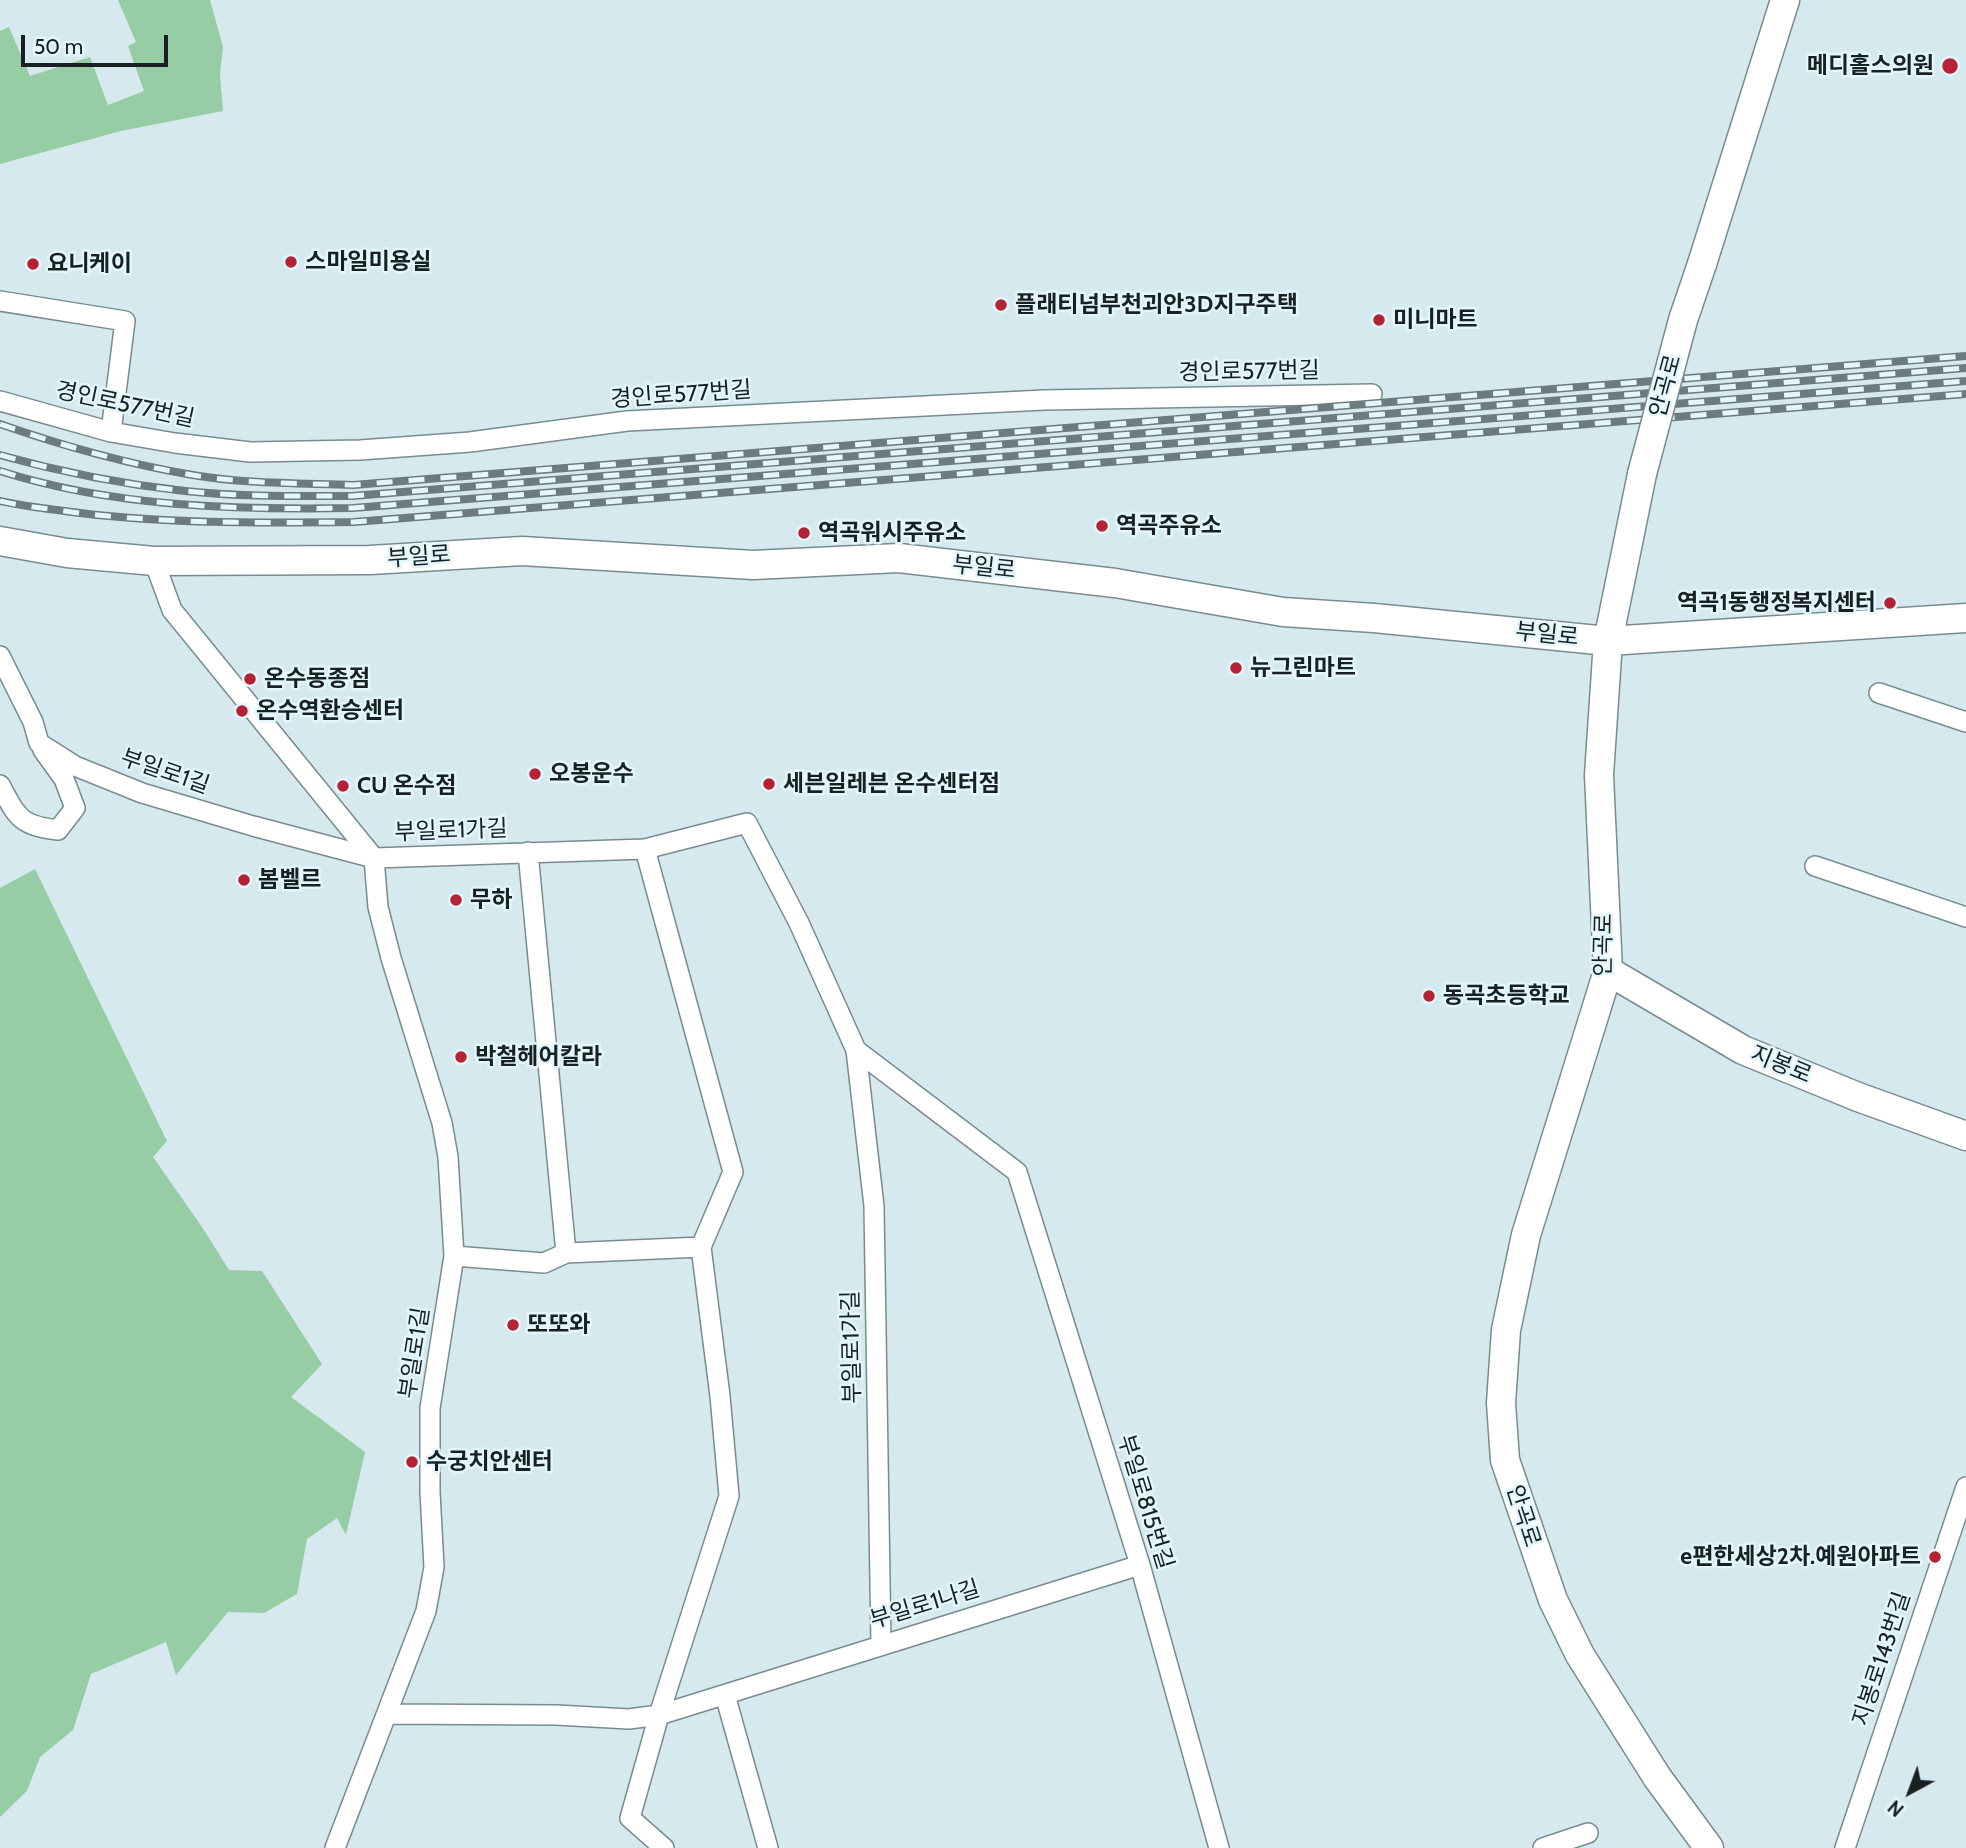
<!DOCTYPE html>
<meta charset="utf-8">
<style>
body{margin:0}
#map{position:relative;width:1966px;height:1848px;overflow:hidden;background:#d5e9ef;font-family:Cabin,sans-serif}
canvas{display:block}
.north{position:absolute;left:1875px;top:1757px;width:70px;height:70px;-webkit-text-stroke:5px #e2f6fc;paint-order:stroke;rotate:221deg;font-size:19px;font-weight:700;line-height:28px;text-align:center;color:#192022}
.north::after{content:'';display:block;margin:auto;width:24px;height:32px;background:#192022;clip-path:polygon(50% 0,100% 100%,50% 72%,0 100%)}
.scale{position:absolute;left:21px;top:35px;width:147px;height:32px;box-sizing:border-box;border:4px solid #192022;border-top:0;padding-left:9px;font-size:21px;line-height:24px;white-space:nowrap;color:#192022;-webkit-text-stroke:5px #e2f6fc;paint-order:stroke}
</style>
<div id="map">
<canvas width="1966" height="1848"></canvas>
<div class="north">N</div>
<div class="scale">50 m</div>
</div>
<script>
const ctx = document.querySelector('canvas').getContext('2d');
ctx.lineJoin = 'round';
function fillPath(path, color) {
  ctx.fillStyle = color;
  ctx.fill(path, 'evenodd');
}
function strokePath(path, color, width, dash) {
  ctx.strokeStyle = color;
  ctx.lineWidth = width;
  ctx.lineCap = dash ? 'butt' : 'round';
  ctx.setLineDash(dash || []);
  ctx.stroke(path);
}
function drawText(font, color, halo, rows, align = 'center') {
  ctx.font = font + ' Cabin,"Noto Sans KR",sans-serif';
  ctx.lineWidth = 5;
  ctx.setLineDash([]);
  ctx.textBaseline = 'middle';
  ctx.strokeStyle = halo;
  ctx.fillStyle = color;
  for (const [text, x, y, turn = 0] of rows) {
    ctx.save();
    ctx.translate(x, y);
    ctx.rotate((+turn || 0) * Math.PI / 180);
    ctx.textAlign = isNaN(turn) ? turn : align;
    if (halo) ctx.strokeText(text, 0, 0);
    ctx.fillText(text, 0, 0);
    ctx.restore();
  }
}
fillPath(new Path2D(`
 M118,0H210L223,47L220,74L223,111L121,131L0,164V31L9,27L30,76L90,57L108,105L144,91L128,46L136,42Z
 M35,869L167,1141L153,1157L202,1227L229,1270L262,1271L322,1364L291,1397L365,1452L346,1535L337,1518L307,1539L297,1594L264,1613L228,1612L176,1675L166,1642L91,1674L73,1730L40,1757L27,1791L0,1817V888Z`), '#97cda4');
const street = new Path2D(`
 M0,301L125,321L111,432
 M0,401L111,432L175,443L250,452L360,450L470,442L627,421L1044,400L1372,394
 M154,561L172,610L374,858L378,907L391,958L442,1123L448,1157L454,1256L430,1408V1492L434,1567L426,1611L335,1848
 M0,656L33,722L39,743L75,766L142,793L253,826L374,858L645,849L747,823L799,923L856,1050L1017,1172L1140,1565L1219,1848
 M1879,693L1966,722
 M0,785C18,818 19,825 58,830L75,808L64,779L43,750
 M645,849L733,1172L701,1247L720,1396L729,1496L659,1715L630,1818L664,1848
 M528,852L566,1253
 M1815,866L1966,917
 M856,1050L874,1206L881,1644
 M454,1256L544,1263L566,1253L701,1247
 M725,1695L768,1848
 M387,1714L556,1715L629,1719L659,1715L1140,1565
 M1543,1848L1588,1833
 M1845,1848L1966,1487`);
const secondary = new Path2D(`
 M1702,264L1785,0
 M1642,474L1608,641L1599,775L1608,971L1526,1235L1506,1330L1501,1403L1505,1460L1553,1600L1580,1655L1657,1777L1709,1848
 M0,541L67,553L154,561L370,560L522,551L753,565L899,558L1115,583L1283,612L1374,618L1608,641L1966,618
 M1608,971L1743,1050L1858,1097L1966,1136`);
strokePath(street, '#798b90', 22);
strokePath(secondary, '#798b90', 31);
strokePath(street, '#fff', 19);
strokePath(secondary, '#fff', 28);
const rail = new Path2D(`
 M0,424C60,445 124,463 187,474C241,484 298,483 353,485L1966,356
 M0,455C61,472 122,484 185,491C240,497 297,496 352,496L1966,368
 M0,471C114,507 234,510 353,508L1966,381
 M0,501C21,506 43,508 64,511C160,524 257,523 354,522L1966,394`);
strokePath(rail, '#6d7a7e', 8);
strokePath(rail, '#e2f6fc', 5, [16]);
const secondaryBridge = new Path2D(`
 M1642,474L1683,320L1702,264`);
strokePath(secondaryBridge, '#798b90', 31, []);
strokePath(secondaryBridge, '#fff', 28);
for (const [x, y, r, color] of [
 [1950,66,9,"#b42234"],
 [291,262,7,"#b42234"],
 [33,264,7,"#b42234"],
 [1001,305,7,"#b42234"],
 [1379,320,7,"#b42234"],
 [1102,526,7,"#b42234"],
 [804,533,7,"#b42234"],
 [1890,603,7,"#b42234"],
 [1236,668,7,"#b42234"],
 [250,679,7,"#b42234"],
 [242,711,7,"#b42234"],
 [535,774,7,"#b42234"],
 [769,784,7,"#b42234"],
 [343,786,7,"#b42234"],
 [244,880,7,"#b42234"],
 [456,900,7,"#b42234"],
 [1429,996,7,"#b42234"],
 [461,1057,7,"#b42234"],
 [513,1325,7,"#b42234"],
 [412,1462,7,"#b42234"],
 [1935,1557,7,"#b42234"]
]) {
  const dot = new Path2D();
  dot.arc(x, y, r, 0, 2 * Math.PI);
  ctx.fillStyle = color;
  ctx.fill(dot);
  strokePath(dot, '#e2f6fc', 2.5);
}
drawText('bold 23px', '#192022', '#e2f6fc', [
 ["메디홀스의원",1934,66,"right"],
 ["스마일미용실",305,262],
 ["요니케이",47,264],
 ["플래티넘부천괴안3D지구주택",1015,305],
 ["미니마트",1393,320],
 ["역곡주유소",1116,526],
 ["역곡워시주유소",818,533],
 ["역곡1동행정복지센터",1876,603,"right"],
 ["뉴그린마트",1250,668],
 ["온수동종점",264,679],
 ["온수역환승센터",256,711],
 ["오봉운수",549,774],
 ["세븐일레븐 온수센터점",783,784],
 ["CU 온수점",357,786],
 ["봄벨르",258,880],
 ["무하",470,900],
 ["동곡초등학교",1443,996],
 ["박철헤어칼라",475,1057],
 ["또또와",527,1325],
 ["수궁치안센터",426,1462],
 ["e편한세상2차.예원아파트",1921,1557,"right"]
], 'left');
drawText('23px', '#192022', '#e2f6fc', [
 ["경인로577번길",1249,372,-1],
 ["안곡로",1666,386,-75],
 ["경인로577번길",681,395,-4],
 ["경인로577번길",125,405,12],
 ["부일로",419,557,-4],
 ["부일로",984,568,6],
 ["부일로",1547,635,6],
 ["부일로1길",165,772,19],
 ["부일로1가길",451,831,-2],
 ["안곡로",1604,945,-89],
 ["지봉로",1781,1065,22],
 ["부일로1가길",852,1347,-91],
 ["부일로1길",415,1353,-81],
 ["부일로815번길",1145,1502,73],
 ["안곡로",1523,1516,72],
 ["부일로1나길",925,1605,-17],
 ["지봉로143번길",1882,1659,-72]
]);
</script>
